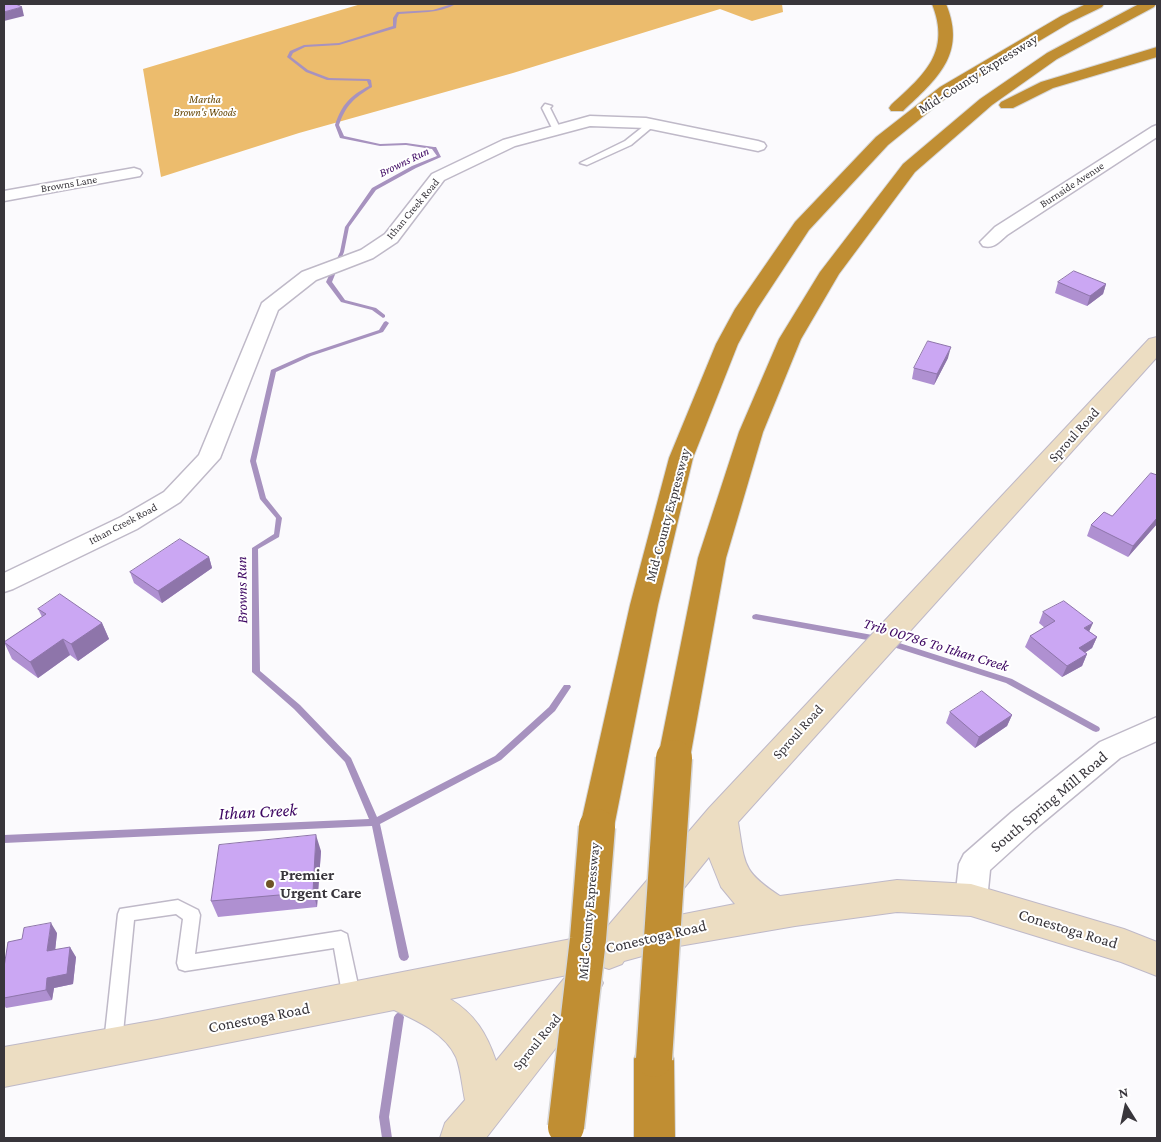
<!DOCTYPE html>
<style>
body{margin:0}
#map{position:relative;width:1161px;height:1142px;overflow:hidden;background:#fbfafd;font-family:"Crimson Pro",serif}
canvas{display:block}
.frame{position:absolute;inset:0;border:5px solid #38353b;pointer-events:none}
.north{position:absolute;left:1101px;top:1082px;width:50px;height:50px;-webkit-text-stroke:4px #fff;paint-order:stroke;rotate:350deg;font-size:14px;font-weight:700;line-height:20px;text-align:center;color:#38353b}
.north::after{content:'';display:block;margin:auto;width:18px;height:22px;background:#38353b;clip-path:polygon(50% 0,100% 100%,50% 72%,0 100%)}
</style>
<div id="map">
<canvas width="1161" height="1142"></canvas>
<div class="frame"></div>
<div class="north">N</div>
</div>
<script>
const ctx = document.querySelector('canvas').getContext('2d');
ctx.lineJoin = 'round';
function fillPath(path, color) {
  ctx.fillStyle = color;
  ctx.fill(path, 'evenodd');
}
function strokePath(path, color, width, dash) {
  ctx.strokeStyle = color;
  ctx.lineWidth = width;
  ctx.lineCap = dash ? 'butt' : 'round';
  ctx.setLineDash(dash || []);
  ctx.stroke(path);
}
function drawText(font, color, halo, rows, align = 'center') {
  ctx.font = font + ' "Crimson Pro",serif';
  ctx.lineWidth = 4;
  ctx.setLineDash([]);
  ctx.textBaseline = 'middle';
  ctx.strokeStyle = halo;
  ctx.fillStyle = color;
  for (const [text, x, y, turn = 0] of rows) {
    ctx.save();
    ctx.translate(x, y);
    ctx.rotate((+turn || 0) * Math.PI / 180);
    ctx.textAlign = isNaN(turn) ? turn : align;
    if (halo) ctx.strokeText(text, 0, 0);
    ctx.fillText(text, 0, 0);
    ctx.restore();
  }
}
fillPath(new Path2D(`
 M361,4H782L783,12L752,21L720,9L513,73L299,133L161,177L143,69Z`), '#ecbc6d');
fillPath(new Path2D(`
 M452,4H456C438,14 419,12 399,14L397,18L396,28L339,45L305,47L293,53L291,57L308,70L329,78L369,79L371,80L372,87C354,98 346,105 339,125L344,136L380,144L406,143L434,147H436L441,157L416,168L376,190L349,227L344,252L332,282L345,300L376,308L385,315V317L383,318L372,310L341,302L326,282L340,252L345,227L372,188L412,166L437,156L432,149L406,145L380,146L340,138L335,125C342,104 350,96 369,86L367,81L327,80L306,72L287,57L290,51L304,45L339,43L393,26V18L397,12L433,10Z
 M386,321L389,323L383,332L311,356L276,372L256,461L266,498L282,518L279,537L258,549L260,671L300,705L351,758L377,817L495,756L549,707L564,685H570L571,687L555,711L501,760L380,824L409,957L407,960L404,961L401,960L399,957L372,826L4,843V835L369,819L345,762L294,709L252,672V548L274,534L276,518L260,499L250,461L271,370L307,354L379,330L384,322Z
 M756,614L878,636L881,637L882,639L881,641L878,642L753,619L752,617L753,615Z
 M890,640L1012,679L1099,727L1100,729L1099,731L1096,732L1093,731L1006,683L887,645L886,643L887,641Z
 M399,1012L402,1014L404,1017L389,1117L392,1138H382L379,1117L394,1017L396,1014Z`), '#a792bf');
const service = new Path2D(`
 M545,104L552,106L550,108L561,130L560,132L553,130L542,108Z
 M649,122L656,124L631,145L587,165L580,163L625,141Z
 M178,900L198,910L200,915L195,954L341,931L347,934L361,999L358,1005L352,1007L346,1005L343,999L334,948L185,971L179,969L177,963L183,919L176,914L134,920L122,1043L119,1049L113,1052L107,1049L104,1043L118,914L120,909Z`);
const minor = new Path2D(`
 M590,116L646,118L758,141L764,143L766,146L764,149L758,151L646,128L590,126L515,146L444,180L397,242L373,258L316,280L278,310L220,458L180,502L137,529L13,589L4,592V573L121,517L164,492L199,455L262,303L302,272L361,250L385,234L432,174L503,140Z
 M1157,125V137L1007,235C999,242 994,249 983,246L980,242L995,227L1152,127Z
 M134,168L140,170L142,173L140,176L4,201V191Z
 M1157,717V741L1120,758L1034,830L990,870L987,900L982,910L971,914L960,910L955,900L959,864L964,854L1012,812L1100,742Z`);
const secondary = new Path2D(`
 M1157,337V357L738,822C745,865 742,871 780,896L897,880L971,884L1124,929L1157,942V976L1121,962L971,916L897,912L795,926L679,946L624,961L622,964L609,969L603,967L594,969L597,971L603,983L597,995L486,1138H440L445,1123L465,1100C462,1086 461,1070 456,1057C445,1033 416,1020 394,1010L4,1087V1047L157,1020L602,933L709,808L1149,339ZM709,857L721,887L735,904L659,919ZM567,975L496,1061C487,1034 475,1014 450,999Z`);
const motorway = new Path2D(`
 M932,4H946C967,54 937,79 903,111H891L889,108L891,105C925,74 951,52 932,4Z
 M1086,4H1104L1102,7L1071,22L952,93L888,145L809,230L757,309L738,344L693,458L658,605L614,827L609,837L597,841L585,837L580,827L630,605L669,458L716,344L735,309L795,222L876,137L940,87L1061,16Z
 M1139,4H1156L1154,7L1057,59L992,105L915,172L839,274L801,339L763,432L726,558L690,758L685,767L674,771L663,767L658,758L698,558L739,432L779,339L820,272L903,164L980,99L1047,53Z
 M1157,47V57L1053,88L1013,108H1001L999,105L1001,102L1041,82Z
 M654,1040L668,1045L674,1059L675,1138H634V1059L640,1045Z`);
strokePath(service, '#bfb9c8', 3);
strokePath(minor, '#bfb9c8', 3);
strokePath(secondary, '#bfb9c8', 2);
strokePath(motorway, '#d7d7d8', 2);
fillPath(service, '#fff');
fillPath(minor, '#fff');
fillPath(secondary, '#ecddc2');
fillPath(motorway, '#c08e33');
const motorwayBridge = new Path2D(`
 M654,1059L674,758
 M566,1127L588,939L597,827`);
strokePath(motorwayBridge, '#d7d7d8', 39, []);
strokePath(motorwayBridge, '#c08e33', 36);
fillPath(new Path2D(`
 M1058,282L1106,284L1103,294L1087,306L1055,293Z
 M948,358L934,385L912,379L914,368Z
 M1157,475V524L1128,557L1087,536L1091,525L1112,516Z
 M209,557L212,568L162,603L134,583L130,572Z
 M38,609L102,623L109,639L78,661L70,655L38,678L12,659L4,642L42,617Z
 M1043,612L1089,631L1097,637L1092,648L1085,653L1087,654L1082,666L1062,677L1025,647L1030,636L1045,628L1039,623Z
 M950,712L1012,715L1007,726L975,748L946,723Z
 M321,851L317,907L218,917L211,901Z
 M57,933L55,950L76,957L73,984L54,988L52,1000L6,1008L4,1005V967Z`), '#af90d1');
fillPath(new Path2D(`
 M22,7L24,16L4,21V12Z
 M1106,284L1103,294L1087,306L1090,296Z
 M951,347L948,358L934,385L937,374Z
 M1157,518V524L1128,557L1133,546Z
 M209,557L212,568L162,603L158,591Z
 M102,623L109,639L78,661L71,644Z
 M1093,623L1088,634L1084,628Z
 M1097,637L1092,648L1074,659L1079,648Z
 M63,639L70,655L38,678L30,662Z
 M1087,654L1082,666L1062,677L1067,666Z
 M1012,715L1007,726L975,748L979,737Z
 M316,835L321,851L317,907L313,892Z
 M51,923L57,933L54,961L47,951Z
 M70,947L76,957L73,984L54,988L52,1000L46,990L47,978Z`), '#8e75aa');
const building = new Path2D(`
 M4,4H16L22,7L4,12Z
 M1074,271L1106,284L1090,296L1058,282Z
 M928,341L951,347L937,374L914,368Z
 M1151,473L1157,475V518L1133,546L1091,525L1104,512L1112,516Z
 M180,539L209,557L158,591L130,572Z
 M60,594L102,623L71,644L63,639L30,662L4,642L46,614L38,609Z
 M1064,601L1093,623L1084,628L1097,637L1079,648L1087,654L1067,666L1030,636L1055,621L1043,612Z
 M982,691L1012,715L979,737L950,712Z
 M316,835L313,892L211,901L219,845Z
 M51,923L47,951L70,947L67,974L47,978L46,990L4,998V967L8,942L22,939L24,928Z`);
fillPath(building, '#cba7f3');
strokePath(building, '#8e75aa', 1);
for (const [x, y, r, color] of [
 [270,884,5,"#6f5426"]
]) {
  const dot = new Path2D();
  dot.arc(x, y, r, 0, 2 * Math.PI);
  ctx.fillStyle = color;
  ctx.fill(dot);
  strokePath(dot, '#fff', 2);
}
drawText('italic 11px', '#664604', '#fff', [
 ["Martha",205,100],
 ["Brown's Woods",205,113]
]);
drawText('11px', '#38353b', '#fff', [
 ["Browns Lane",69,184,-10],
 ["Burnside Avenue",1072,185,-33],
 ["Ithan Creek Road",413,209,-50],
 ["Ithan Creek Road",123,524,-28]
]);
drawText('italic 12px', '#3e0763', '#fff', [
 ["Browns Run",404,162,-26]
]);
drawText('14px', '#38353b', '#fff', [
 ["Mid-County Expressway",978,74,-32],
 ["Sproul Road",1074,435,-48],
 ["Mid-County Expressway",668,515,-75],
 ["Sproul Road",798,732,-48],
 ["Mid-County Expressway",589,911,-85],
 ["Sproul Road",537,1042,-51]
]);
drawText('italic 15px', '#3e0763', '#fff', [
 ["Browns Run",242,590,-91],
 ["Trib 00786 To Ithan Creek",936,645,17]
]);
drawText('16px', '#38353b', '#fff', [
 ["South Spring Mill Road",1049,802,-40],
 ["Conestoga Road",1068,929,17],
 ["Conestoga Road",656,937,-13],
 ["Conestoga Road",259,1018,-11]
]);
drawText('bold 16px', '#38353b', '#fff', [
 ["Premier",280,875],
 ["Urgent Care",280,893]
], 'left');
drawText('italic 18px', '#3e0763', '#fff', [
 ["Ithan Creek",258,812,-3]
]);
</script>
